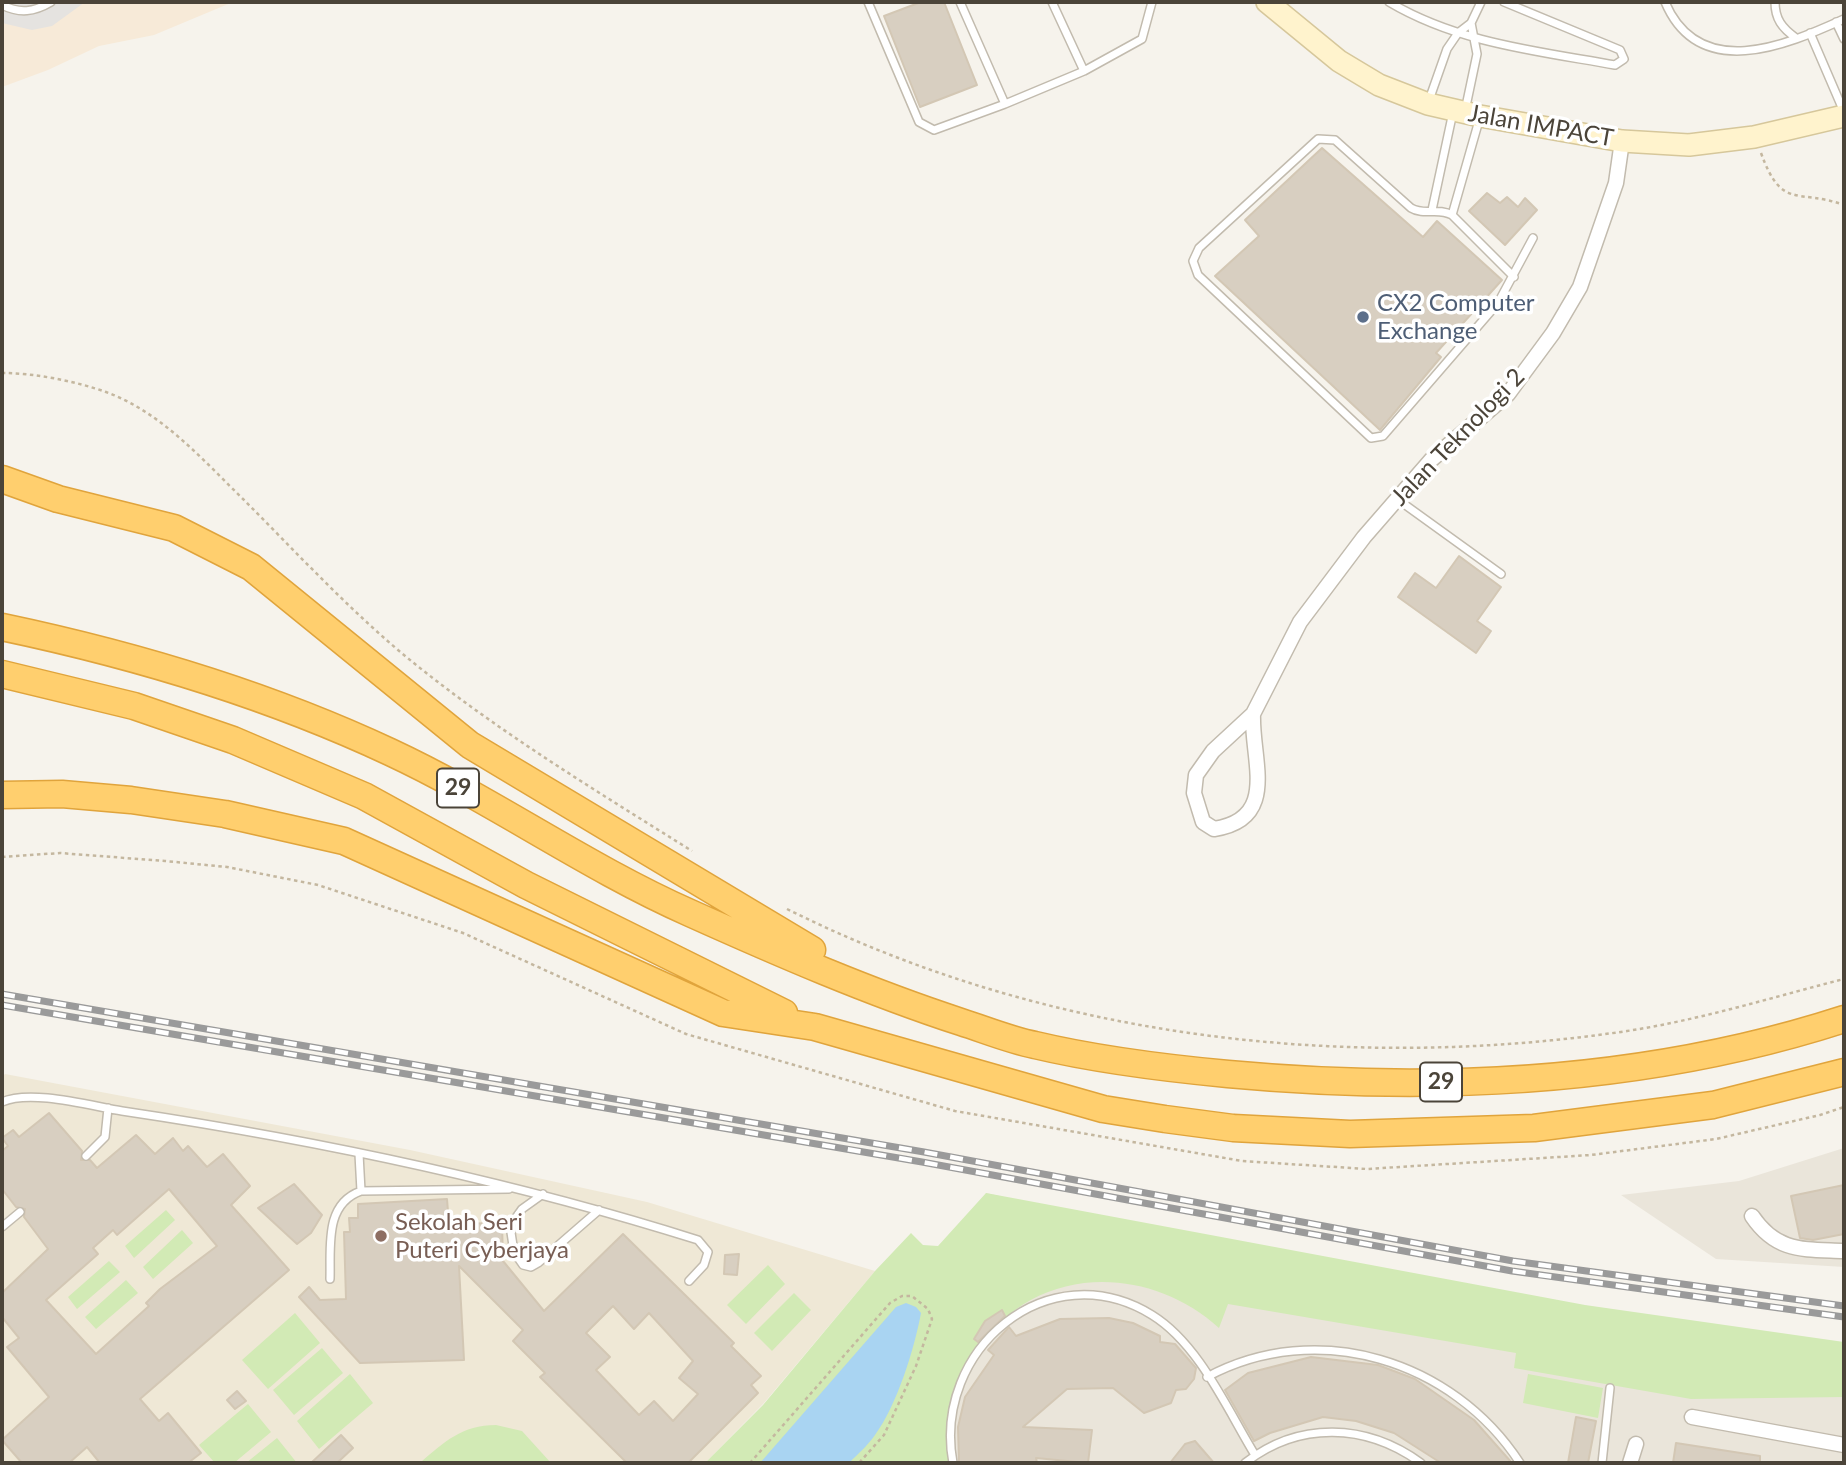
<!DOCTYPE html>
<style>
body{margin:0}
#map{position:relative;width:1846px;height:1465px;overflow:hidden;background:#f6f3ec;font-family:Lato,sans-serif}
canvas{display:block}
.frame{position:absolute;inset:0;border:4px solid #4b4439;pointer-events:none}
</style>
<div id="map">
<canvas width="1846" height="1465"></canvas>
<div class="frame"></div>
</div>
<script>
const ctx = document.querySelector('canvas').getContext('2d');
ctx.lineJoin = 'round';
function fillPath(path, color) {
  ctx.fillStyle = color;
  ctx.fill(path, 'evenodd');
}
function strokePath(path, color, width, dash) {
  ctx.strokeStyle = color;
  ctx.lineWidth = width;
  ctx.lineCap = dash ? 'butt' : 'round';
  ctx.setLineDash(dash || []);
  ctx.stroke(path);
}
function drawText(font, color, halo, rows, align = 'center') {
  ctx.font = font + ' Lato,sans-serif';
  ctx.lineWidth = 7;
  ctx.setLineDash([]);
  ctx.textBaseline = 'middle';
  ctx.strokeStyle = halo;
  ctx.fillStyle = color;
  for (const [text, x, y, turn = 0] of rows) {
    ctx.save();
    ctx.translate(x, y);
    ctx.rotate((+turn || 0) * Math.PI / 180);
    ctx.textAlign = isNaN(turn) ? turn : align;
    if (halo) ctx.strokeText(text, 0, 0);
    ctx.fillText(text, 0, 0);
    ctx.restore();
  }
}
fillPath(new Path2D(`
 M1844,1148V1267L1716,1259L1621,1195L1739,1181Z
 M986,1193L1299,1262L1844,1345V1463H893Z`), '#eae5da');
fillPath(new Path2D(`
 M2,2H233L154,35L99,46L48,70L2,87Z`), '#f7ead8');
fillPath(new Path2D(`
 M5,1074L410,1150L647,1202L875,1271L764,1403L705,1463H2V1077Z`), '#efe8d6');
fillPath(new Path2D(`
 M986,1193L1585,1305L1844,1342V1397L1691,1399L1514,1368L1516,1353L1228,1304L1219,1328C1146,1262 1029,1264 975,1355C955,1389 954,1425 952,1463H705L763,1405L875,1271L911,1233L923,1245L938,1246Z
 M166,1210L175,1220L134,1258L125,1246Z
 M182,1230L193,1243L153,1279L143,1267Z
 M109,1261L120,1272L77,1309L68,1297Z
 M768,1265L785,1284L746,1324L727,1305Z
 M126,1280L138,1293L96,1329L85,1317Z
 M794,1293L811,1310L772,1351L754,1333Z
 M295,1313L320,1343L268,1389L242,1360Z
 M322,1348L343,1373L294,1415L273,1390Z
 M350,1374L373,1403L319,1449L297,1421Z
 M1528,1374L1603,1388L1598,1418L1523,1403Z
 M248,1404L271,1432L234,1463H215L199,1445Z
 M496,1425L522,1431L551,1463H420C444,1442 462,1425 496,1425Z
 M277,1438L297,1463H246Z`), '#d2eab5');
fillPath(new Path2D(`
 M2,2H85L52,26L32,30L2,23Z`), '#e5e3e0');
fillPath(new Path2D(`
 M906,1303L916,1307L921,1313C914,1350 897,1405 875,1435C868,1445 858,1454 849,1463H760L896,1307Z`), '#a9d4f2');
const building = new Path2D(`
 M921,2H944L977,85L920,107L884,16Z
 M1322,148L1423,237L1437,221L1502,280L1436,353L1441,357L1380,430L1215,276L1259,236L1245,220Z
 M1487,193L1500,203L1507,197L1518,207L1525,198L1537,210L1505,245L1469,211Z
 M1459,556L1501,587L1477,621L1491,631L1476,653L1398,597L1415,573L1436,588Z
 M49,1113L82,1151L81,1160H90L97,1168L136,1135L155,1154L173,1138L183,1151L188,1146L207,1167L223,1154L250,1186L231,1205L289,1270L140,1399L159,1421L168,1413L201,1453L188,1463H100L87,1447L69,1463H22L2,1440L49,1397L7,1347L19,1338L2,1317V1293L48,1249L24,1217L25,1209L16,1207L2,1189V1151L8,1146L2,1138L13,1130L19,1137ZM169,1189L217,1246L160,1289L146,1303L149,1306L96,1354L46,1300L98,1254L93,1248L113,1230L117,1235Z
 M294,1184L322,1215L311,1233L297,1244L258,1208Z
 M1844,1185V1234L1813,1240L1800,1238L1791,1196Z
 M447,1199L449,1224L502,1223L503,1261L544,1311L623,1234L734,1343L731,1346L761,1376L751,1385L758,1393L688,1463H627L540,1377L545,1373L513,1341L523,1330L459,1266L464,1360L360,1363L299,1297L309,1287L320,1300L346,1299L344,1232H350L349,1218H358V1204ZM613,1306L634,1329L649,1313L693,1361L679,1378L698,1394L673,1421L654,1401L639,1415L596,1370L610,1357L586,1333Z
 M739,1254L737,1275L724,1274L725,1255Z
 M1002,1310L1005,1316L978,1342L974,1339L985,1321Z
 M1109,1318L1133,1323L1160,1336V1342L1175,1344L1196,1368L1194,1379L1186,1389L1176,1390L1171,1403L1144,1413L1113,1388L1067,1389L1023,1427L1092,1430L1088,1463L1036,1458L1037,1463H959L958,1427L965,1397L994,1355L988,1350L1009,1327L1016,1336L1060,1319Z
 M1311,1357L1378,1365L1415,1379L1474,1420L1512,1463H1441L1394,1433L1356,1421L1323,1417L1270,1433L1254,1441L1225,1390L1248,1373Z
 M237,1391L246,1401L235,1409L227,1400Z
 M1576,1417L1596,1421L1588,1463H1568Z
 M341,1435L353,1448L337,1463H311Z
 M1195,1441L1214,1463H1170L1185,1444Z
 M1676,1443L1760,1456V1463H1673Z`);
fillPath(building, '#d8cfc1');
strokePath(building, '#d3c7b4', 2);
const lane = new Path2D(`
 M868,2L919,122L934,130L1005,104L1084,71
 M960,2L1005,104
 M1052,2L1084,71L1142,39L1152,2
 M1389,2C1458,43 1537,51 1615,65L1624,59L1620,50L1504,2
 M1665,2C1699,82 1785,46 1844,19
 M1775,2C1775,19 1782,28 1796,38
 M2,5C20,14 34,12 51,2
 M1836,22L1844,39
 M1810,33L1844,112
 M1428,103L1447,49L1458,33L1471,23L1481,2
 M1465,111L1477,54L1471,23
 M1432,210L1453,112
 M1452,215L1480,117
 M1514,277L1452,215C1438,207 1424,216 1411,208L1335,140L1318,139L1199,248L1193,261L1198,275L1371,438L1383,436L1498,303L1533,238
 M1397,499L1501,574
 M2,1102C31,1089 91,1106 122,1111C317,1140 511,1181 698,1240L708,1252L704,1265L689,1281
 M359,1154L361,1191
 M86,1156L105,1137L108,1108
 M543,1194L522,1209L510,1226L514,1252L523,1265L531,1267L538,1263L599,1210
 M2,1227L20,1212
 M330,1279C331,1247 324,1204 361,1191L509,1189
 M1207,1377C1317,1318 1453,1360 1520,1463
 M953,1463C932,1350 1048,1251 1152,1315C1199,1344 1227,1409 1255,1455
 M1245,1463C1299,1421 1366,1423 1421,1463
 M1602,1463L1610,1388`);
const street = new Path2D(`
 M1253,714C1251,759 1280,819 1214,829L1203,822L1194,793L1196,775L1213,751L1253,714L1300,622L1364,537L1431,460L1508,394L1553,333L1580,287L1616,183L1622,141
 M1752,1216C1777,1253 1804,1249 1844,1251
 M1692,1417L1844,1445
 M1630,1463L1636,1444`);
const secondary = new Path2D(`
 M1267,2L1339,61L1379,85L1428,104L1480,116L1622,141L1689,145L1754,137L1844,116`);
const highway = new Path2D(`
 M2,479L58,499L174,528L251,567L470,745L812,950
 M2,627C135,655 266,694 390,752C493,800 586,867 690,913C779,953 869,992 961,1022C986,1030 1010,1040 1035,1045C1098,1060 1164,1068 1228,1074C1433,1093 1647,1083 1844,1019
 M2,674L134,706L233,740L364,796L526,885L784,1013
 M2,795L62,794L131,800L225,814L344,841L723,1013L815,1027L1103,1109L1165,1119L1233,1128L1350,1134L1534,1128L1713,1105L1844,1072`);
strokePath(lane, '#c2bbae', 10);
strokePath(street, '#c2bbae', 17);
strokePath(secondary, '#d6c79b', 24);
strokePath(highway, '#e0a43c', 29);
strokePath(new Path2D(`
 M1761,153C1782,211 1797,188 1844,205
 M2,373C34,373 75,381 106,392C161,412 202,459 243,499C297,553 355,616 415,664C502,734 598,792 692,851
 M2,857L60,853L165,861L227,867L318,885L463,933L686,1034L955,1111L1242,1161L1367,1169L1591,1155L1716,1139L1820,1115L1844,1107
 M787,909C1045,1038 1344,1073 1627,1031C1700,1020 1773,997 1844,979
 M750,1463L890,1303L902,1296H912L928,1309L932,1319L916,1366L884,1435L859,1463`), '#c4b79f', 2.5, [3.5, 3.5]);
strokePath(lane, '#fff', 7);
strokePath(street, '#fff', 14);
strokePath(secondary, '#fff3cd', 21);
strokePath(highway, '#ffcf6e', 26);
const rail = new Path2D(`
 M2,994L924,1152L1513,1261L1844,1306
 M2,1005L922,1162L1512,1271L1844,1317`);
strokePath(rail, '#9a9a9a', 7);
strokePath(rail, '#fff', 4.5, [13]);
for (const [x, y, r, color] of [
 [1363,317,7,"#5c6f8a"],
 [381,1236,7,"#8d6e63"]
]) {
  const dot = new Path2D();
  dot.arc(x, y, r, 0, 2 * Math.PI);
  ctx.fillStyle = color;
  ctx.fill(dot);
  strokePath(dot, '#fff', 2.5);
}
for (const [x, y, w] of [
 [458,788,42],
 [1441,1082,42]
]) {
  const box = new Path2D();
  box.roundRect(x - w / 2, y - 19.5, w, 39, 5);
  ctx.fillStyle = '#fff';
  ctx.fill(box);
  strokePath(box, '#4b4439', 2);
}
drawText('bold 23px', '#4b4439', null, [
 ["29",458,788],
 ["29",1441,1082]
]);
drawText('24px', '#4b4439', '#fff', [
 ["Jalan IMPACT",1541,126,10],
 ["Jalan Teknologi 2",1458,437,-46]
]);
drawText('24px', '#4e5e75', '#fff', [
 ["CX2 Computer",1377,303],
 ["Exchange",1377,331]
], 'left');
drawText('24px', '#785e54', '#fff', [
 ["Sekolah Seri",395,1222],
 ["Puteri Cyberjaya",395,1250]
], 'left');
</script>
